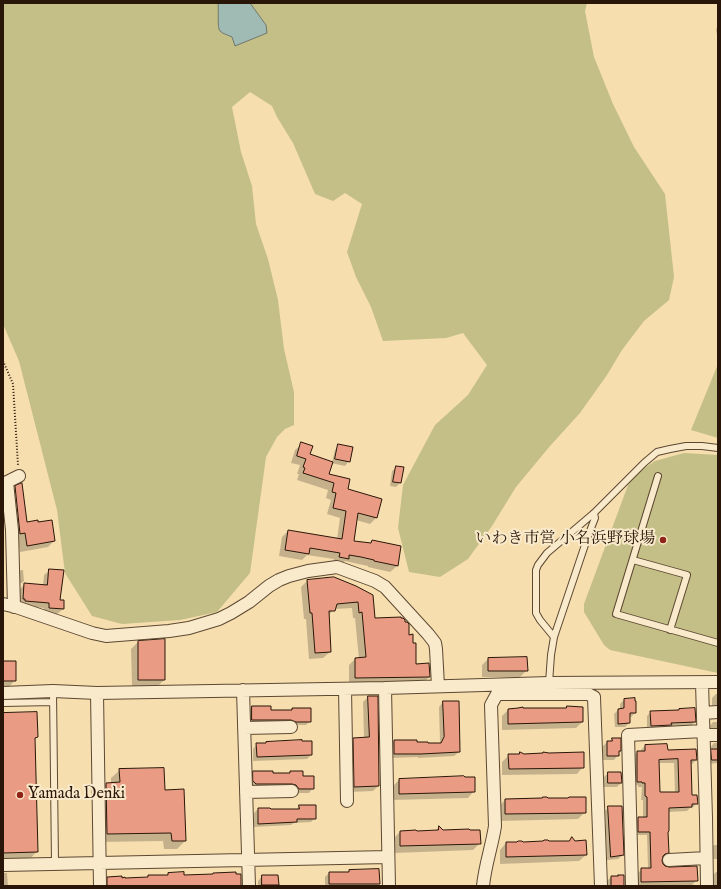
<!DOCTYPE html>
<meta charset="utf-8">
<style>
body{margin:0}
#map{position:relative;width:721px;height:889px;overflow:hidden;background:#f6deaf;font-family:"IM FELL English",serif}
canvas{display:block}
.frame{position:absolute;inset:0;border:4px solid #2a1608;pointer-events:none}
</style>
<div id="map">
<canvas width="721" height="889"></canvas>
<div class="frame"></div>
</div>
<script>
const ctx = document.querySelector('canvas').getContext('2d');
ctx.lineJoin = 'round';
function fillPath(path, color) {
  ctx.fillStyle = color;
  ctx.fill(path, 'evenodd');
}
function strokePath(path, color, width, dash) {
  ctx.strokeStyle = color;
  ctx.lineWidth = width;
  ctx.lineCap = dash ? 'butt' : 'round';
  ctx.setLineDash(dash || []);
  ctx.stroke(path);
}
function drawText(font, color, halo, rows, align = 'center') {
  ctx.font = font + ' "IM FELL English","Noto Serif JP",serif';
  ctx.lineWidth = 4;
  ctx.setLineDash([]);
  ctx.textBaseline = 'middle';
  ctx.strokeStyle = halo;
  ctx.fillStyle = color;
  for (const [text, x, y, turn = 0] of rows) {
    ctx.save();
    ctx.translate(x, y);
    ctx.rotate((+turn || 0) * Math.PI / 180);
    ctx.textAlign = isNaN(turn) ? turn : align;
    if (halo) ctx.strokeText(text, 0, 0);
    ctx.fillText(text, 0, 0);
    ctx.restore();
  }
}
fillPath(new Path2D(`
 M3,3H587L585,11L594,57L613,104L634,147L665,194L674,277L669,300L644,321L622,350L607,375L580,413L550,446L516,487L492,526L468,559L440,577L409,572L398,528L403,485L435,425L468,395L487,365L463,333L446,338L383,341L371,307L356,277L347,252L362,204L345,193L333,201L315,194L293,143L277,117L272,106L250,92L232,107L241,152L252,186L256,224L268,259L278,300L284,349L294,392V425L285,429L277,437L266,457L250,573L217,612L180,620L122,624L92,616L65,573L57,510L19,361L3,324Z
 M718,364V438L691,430Z
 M684,453L718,455V673L610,650L604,645L584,612V604L631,477L655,461Z`), '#c3bf86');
const water = new Path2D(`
 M218,3H250L266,25L267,33L235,46L232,37C228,35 223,34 220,31C217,29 219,9 218,3Z`);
fillPath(water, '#a0bab4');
strokePath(water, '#71786f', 1);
fillPath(new Path2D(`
 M718,27V35H717L716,29Z
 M302,444L309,455L332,462L335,450L339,445L349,461L345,466L331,463L327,474L346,489L376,518L370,524L356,520L352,542L369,544L372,541L397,566L390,572L368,567V566L354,563L345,561L341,565L333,564L334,559L307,555L302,560L279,556L282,537L288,531L337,539L340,518L327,514L331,500L326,498L328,490L297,480L299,474H297L300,465L291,463L295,450Z
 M397,467L400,483L396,487L390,486L392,471Z
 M16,487L27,523L54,541L48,547L20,552L18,539L13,540L9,494Z
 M21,570H23L24,581L22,583H19V572Z
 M50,570L63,609L57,614L43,613L44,608L20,606L19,590L25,584L43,586L44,575Z
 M307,581L356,586L374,619L408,636L415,665L429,677L423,683L349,684V665L355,659H359L355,618H353L352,608L334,609L328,616L330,652L323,658L309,659L306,619H304L301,587Z
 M138,642L164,680L158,686H132L131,649Z
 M488,659L527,670L520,677H482V665Z
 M3,662L15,680L9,687H3Z
 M716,694H718V709L712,708V698Z
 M368,697L378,786L373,791L349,792L348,744L354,739L364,738L363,702Z
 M624,700L635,713L631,717H629V723L625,727H615L614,714L618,710L620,709V704Z
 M443,702L459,752L454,756L418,758V757L390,758V745L394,741H416V743L427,744H439L440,742L439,707Z
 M252,707H270V711H291L292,709L310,721L306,725L248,724V711Z
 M508,710L582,722L576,728L502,730V716Z
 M651,712L695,722L690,726L669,727L666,729L647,730V716Z
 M3,714L37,737L34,740L37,851L31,858L3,859Z
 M713,722H718V733L709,731V727Z
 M612,739L620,751L618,752V755L614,760H603V746L607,742H610Z
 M714,743H718V763L708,764V754L710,751V748Z
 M257,744L311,755L307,759L253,761V749Z
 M645,746L696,760L692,764H690L691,796L697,803L692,808H690L687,811L668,812L667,832L668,852L661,857L662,865L697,880L692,885H690V886H635L637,874L642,869H648L647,835H634V822L638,818H643V800H641L642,787H638V785H633V756L637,752H641V750ZM658,763H674L675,793H659Z
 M520,753L523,755L583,767L577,774L502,775V762L509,755H518Z
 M120,770L164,791L185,841L177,849H164L163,841L99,842L98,792L106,784H111V778Z
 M253,772L288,774L290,772H302V777L313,788L309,793H295L252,788L249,777Z
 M608,773L621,783L617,787H604V777Z
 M399,780L474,791L468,798L393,800V786Z
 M505,800L585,812L578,819L499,821V806Z
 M299,806L315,818L311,822L294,823L291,825L254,827V813L258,809L270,810H296Z
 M609,807L623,855L618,859L607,860L605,811Z
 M439,827L442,831L480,843L473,850L394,853V838L400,832L435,831Z
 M506,843H523L586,855L579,861L500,864V850Z
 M714,845H718V859H710V850Z
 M349,871L379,883L376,886H325V877L329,873H347Z
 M716,872H718V886H711L712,876Z
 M3,873H7L8,886H3Z
 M262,876L278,884L276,886H258V881Z
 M623,876L624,886H607V881L611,877Z`), '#0003');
const building = new Path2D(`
 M301,442L313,446L310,454L333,462L329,474L350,479L348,489L382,499L377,518L358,513L354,541L371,543L372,540L401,546L398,566L374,561V560L361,557L349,555V559L339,557L340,553L310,548L309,554L285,550L288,530L342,539L346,511L333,508L336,493L332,492L334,483L303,473L305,468L303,467L306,459L297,456Z
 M338,444L353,447L350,462L335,459Z
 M396,466L404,467L401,483L393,482Z
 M22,483L27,522L38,520V522L52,520L55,541L27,546L25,533L20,534L15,486Z
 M49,569L64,570L60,600H64V609L49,608V603L25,601V599H23L24,583L47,585Z
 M334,577L356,586L373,595L375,618L401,617V618H403L405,620V622H407L409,624V635L413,634V643H416V664L429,663L430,677L355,678V658L366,657L362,612L359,613L358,602L337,604L335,611H329L331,652L315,653L312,613H310L307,580Z
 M165,639V680H138V641Z
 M527,657L528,671H488V658Z
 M3,661H16V681H3Z
 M368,696H378L379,786L354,787L353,738L369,737Z
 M635,698V701H636V713H630V723L618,724V709L624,708V699Z
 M443,701H459L460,752L421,754H394V740H417V742H428V743H441L444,737Z
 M252,706H271V710H292V708H311V722H296L291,720H252Z
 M567,706L583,707V722L508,724V709L518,708L523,707V708H566Z
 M695,708L696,722L671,723L672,725L651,726L650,711L679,710V709Z
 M37,712L38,737L35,738L38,852L3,853V713Z
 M612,738H621V751H619V756H607V741H612Z
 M302,740V741H312V755L257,757L256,743H266V742Z
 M667,744L668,750L696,749L697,760H691L692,795H697L698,804H692V807L669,808V831L668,832L669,853L665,854L663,856L662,861L663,864L665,866L669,867L697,866L698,881L641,882V868H651L650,832H638V817H647V797L645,796V783H642V782H637V751H645V745ZM678,759L679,792H660L659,760Z
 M711,749H718V760H712Z
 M520,752L524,754L543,753V752L549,753L584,752V768L509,769L508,754H519Z
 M164,768L165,790L184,789L186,841H172L171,833L107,834L106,783L120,782L119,769Z
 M253,771H273V773H290V771H303V776H314V789H299L296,785L292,784H256L253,781Z
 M608,772H621L622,783H608Z
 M464,776L465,777H475V792L399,794V779Z
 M543,797H547L548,798H568L569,797H586V813L505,814V799L542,798Z
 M299,805H316V819H297V822L258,824V808H270L271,809H299Z
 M608,806H622L624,855L611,857Z
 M439,826L443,830L469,829L470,830H480L481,844L400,846V831L416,830L417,831L438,830Z
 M572,837L575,841L586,840L587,855L506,857V842H517L518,841H522L523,842L543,841L544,840H548L549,841H569Z
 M379,869L380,884H329V872H349V870Z
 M184,872V875L213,874V873L236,872V874H241V886H107V877L122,876V878L125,877V878L148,877V875H168V873Z
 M262,875H278L279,885H262Z
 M618,875H624V886H611V876H618Z`);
fillPath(building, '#e99b83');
strokePath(building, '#2a1608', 1);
const service = new Path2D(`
 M658,476L616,614L718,643
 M633,560L687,575L670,630
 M554,637L540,620L536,613V570L538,565L547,553L594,513L644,463L657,452L670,449L686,446H702L718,448
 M549,683L551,655L554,637L588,536L595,518L594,513
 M53,691L55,864
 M3,703L53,702`);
const minor = new Path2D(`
 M3,604L16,607L92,633L106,636L169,631L189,628L219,619L231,613L249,602L269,586L279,580L289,576L308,571L337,567L375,581L385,587L428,634L435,643L436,649L438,686
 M14,607L12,530L7,482L19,476
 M702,683L706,818L707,886
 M385,688L389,886
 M345,689L347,801
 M243,690L249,886
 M3,693L53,691L97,693L385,688L549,683L718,682
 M97,693L100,886
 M703,713L718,712
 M244,728L291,727
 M704,735H718
 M246,792L292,791
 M669,860L706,858
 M3,865L388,857
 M483,886C485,865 492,846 495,826L491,705L497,694H588L594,697L601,886
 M632,886L628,735L703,731`);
strokePath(service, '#5d4832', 8);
strokePath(minor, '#5d4832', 14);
strokePath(new Path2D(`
 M3,361L13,384L18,465`), '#2a1608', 2, [1, 2]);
strokePath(service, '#f9eacb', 6);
strokePath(minor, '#f9eacb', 12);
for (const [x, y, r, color] of [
 [663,540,4,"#8f2418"],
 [20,795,4,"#8f2418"]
]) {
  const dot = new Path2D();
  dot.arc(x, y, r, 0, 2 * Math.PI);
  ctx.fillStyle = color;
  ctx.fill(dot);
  strokePath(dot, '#f9eacb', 1.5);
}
drawText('16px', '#2a1608', '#f9eacb', [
 ["いわき市営 小名浜野球場",655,540],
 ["Yamada Denki",28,795,"left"]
], 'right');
</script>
